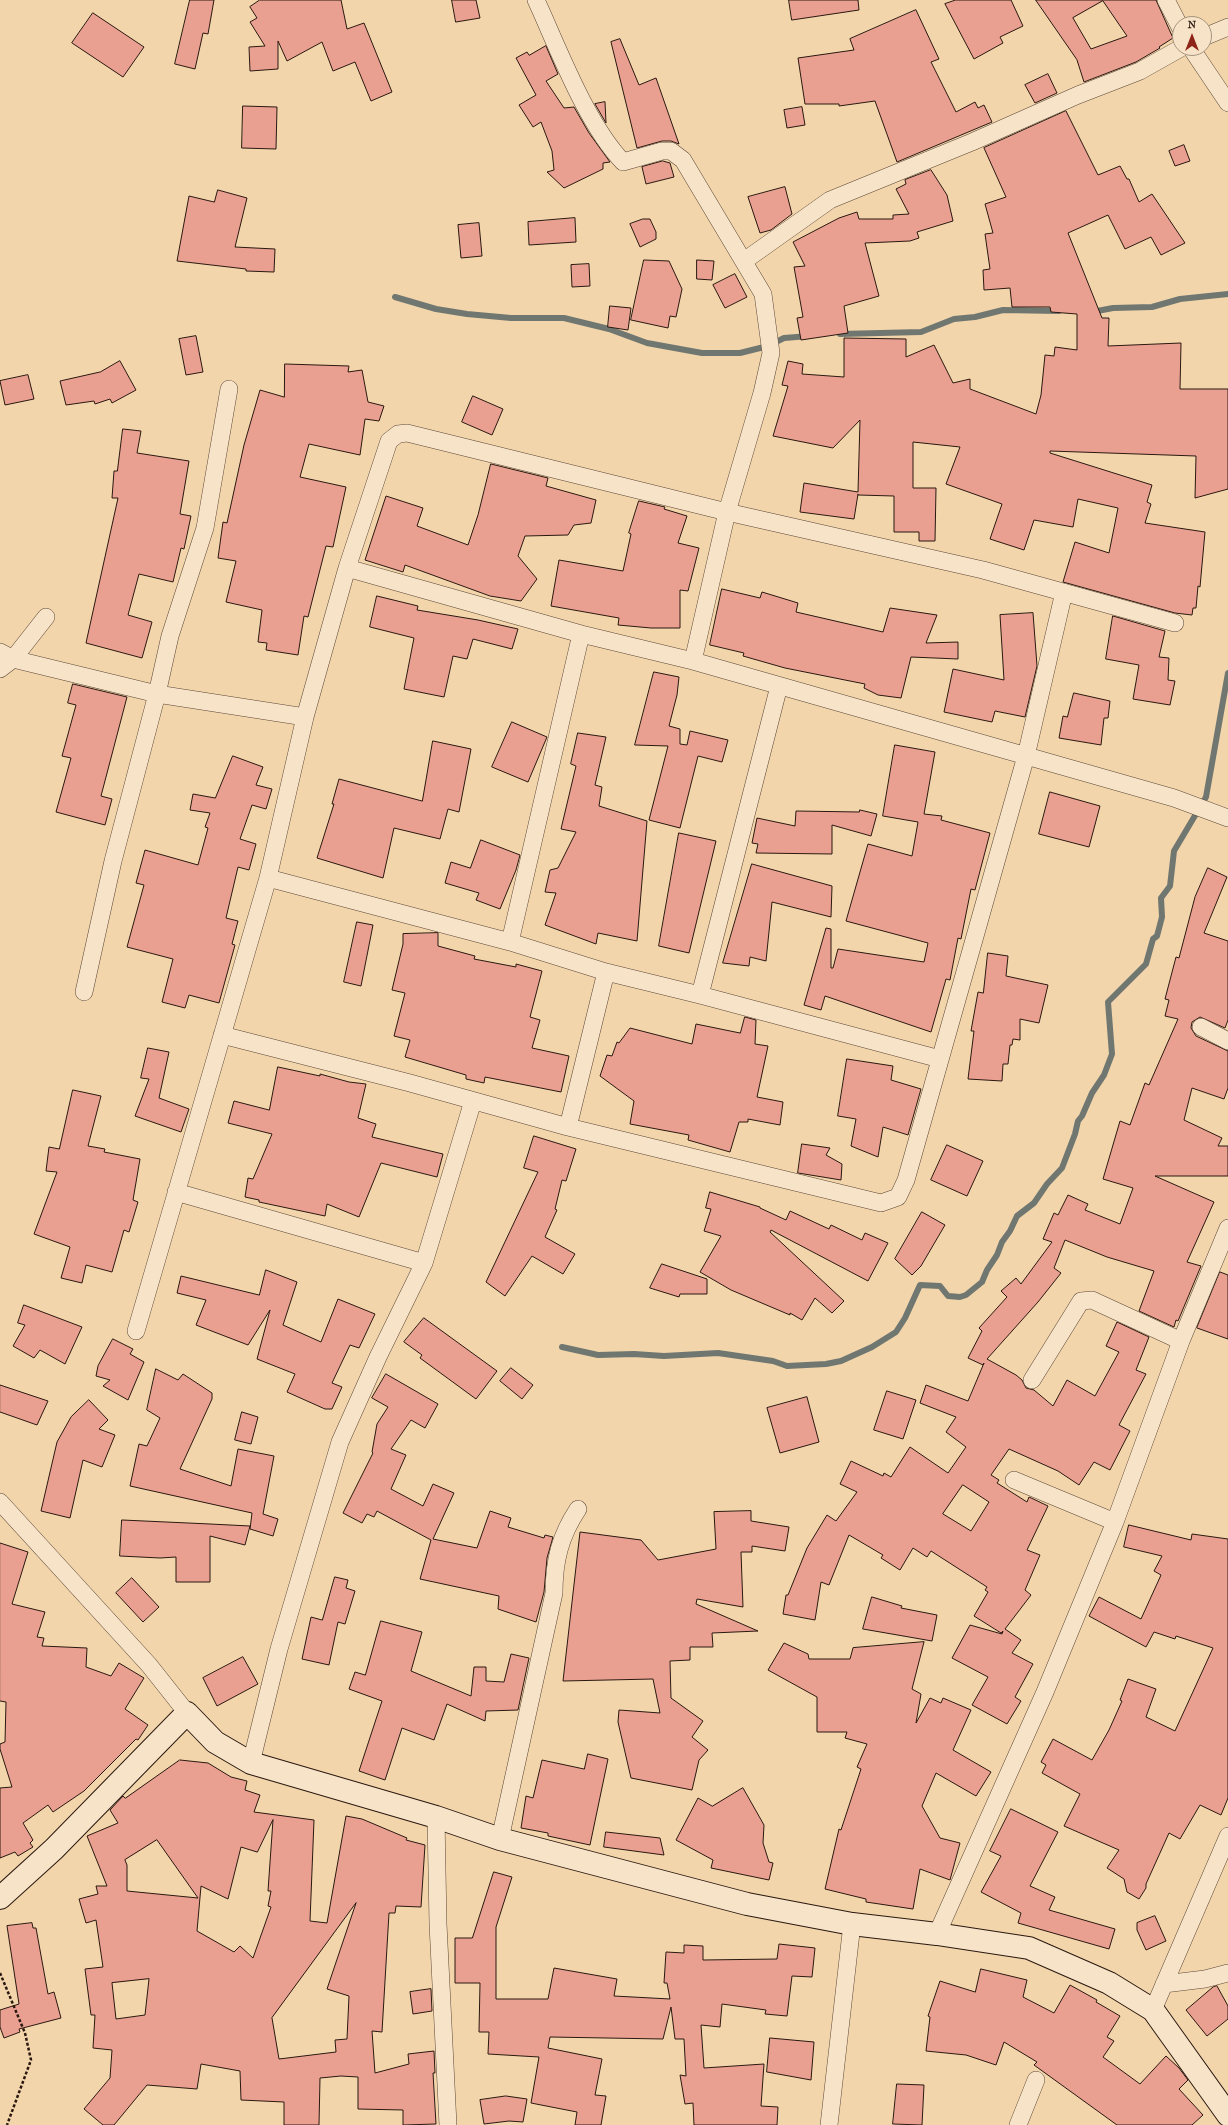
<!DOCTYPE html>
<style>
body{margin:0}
#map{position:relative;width:1228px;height:2125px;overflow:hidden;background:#f3d5ab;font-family:"IM FELL French Canon",serif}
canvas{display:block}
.north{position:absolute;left:1172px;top:16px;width:40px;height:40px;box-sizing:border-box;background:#f7e4c8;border:1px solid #a5927e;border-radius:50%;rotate:0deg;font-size:11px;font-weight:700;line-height:16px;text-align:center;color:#2a1810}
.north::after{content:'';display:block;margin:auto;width:14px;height:18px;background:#8f2418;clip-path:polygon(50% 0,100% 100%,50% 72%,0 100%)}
</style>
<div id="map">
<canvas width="1228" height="2125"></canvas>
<div class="north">N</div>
</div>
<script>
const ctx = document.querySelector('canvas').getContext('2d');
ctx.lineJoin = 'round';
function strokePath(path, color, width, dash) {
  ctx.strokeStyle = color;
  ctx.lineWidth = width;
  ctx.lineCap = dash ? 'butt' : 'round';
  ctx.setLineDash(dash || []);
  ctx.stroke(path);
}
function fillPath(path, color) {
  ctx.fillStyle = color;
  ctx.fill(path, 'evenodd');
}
strokePath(new Path2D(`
 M395,297L436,309L467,314L511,318H564L609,329L647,343L702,353H740L768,346L784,338L809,336
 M1092,312L1113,308L1152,307L1180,299L1228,294
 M840,334L921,332L954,319L975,317L1003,310L1059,311
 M562,1347L598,1355L634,1354L664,1356L718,1353L773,1361L787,1366L826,1364L841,1361L872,1347L896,1332L905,1318L920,1285L940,1286L948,1296L960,1297L966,1295L982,1282L987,1270L997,1255L1002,1242L1010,1231L1017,1216L1034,1203L1047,1184L1062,1168L1075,1134L1078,1121L1082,1116L1092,1093L1104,1075L1112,1054L1108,1002L1146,964L1153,939L1157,936L1162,917L1161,898L1170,886L1174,851L1206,797L1228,673`), '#707771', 6);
const building = new Path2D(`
 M190,0H214L208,34L203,33L195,69L175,64Z
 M260,0H341L347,29L364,23L392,92L371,101L355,62L333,71L322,42L287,61L278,41V69L250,71L249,47L265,46L250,22L257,18L250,7Z
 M452,0H476L480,18L456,22Z
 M789,0H858L859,10L792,20Z
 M956,0H1011L1023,26L1000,37L1003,43L974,59L945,4Z
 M1036,0H1156L1173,38L1159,47L1160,48L1136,62L1084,82L1077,60ZM1103,1L1127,36L1091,49L1073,18Z
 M916,10L939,59L931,62L956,112L975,102L978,108L984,105L992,122L897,162L875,101L839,106V104H805L798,58L854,50L850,39Z
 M93,13L144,47L123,77L72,43Z
 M620,39L639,85L656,78L679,144L671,141H662L637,148L611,42Z
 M546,46L558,74L546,81L564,108L574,107L589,133L610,162L603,163V169L564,188L547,172L554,170L552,151L541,122L533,127L519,105L536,95L516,58L527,52L529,55Z
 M1048,74L1057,93L1035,103L1025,85Z
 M605,102L606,123L595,104Z
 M243,106L277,107L276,149L242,148Z
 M802,107L805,125L787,128L784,110Z
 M1066,111L1098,175L1120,166L1127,179H1129L1139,202L1152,194L1185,243L1161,255L1151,237L1125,249L1108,215L1068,233L1102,318H1109L1108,346L1181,343L1180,389H1228V489L1195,498L1196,456L1050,451V453L1152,485L1147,502L1151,504L1145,523L1205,532L1200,587L1198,586L1196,608H1193L1192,615L1175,613L1063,582L1075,542L1109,553L1118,508L1078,499L1073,527L1034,520L1024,550L990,539L1002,504L946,484L960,447L913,442V488H936L935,541H919V532H894V496L858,495V494L854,519L800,512L804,483L858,492L860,420L833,448L773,436L788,386L782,385L788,361L803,364L802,374L844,377V338L906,339V357L934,345L953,383L970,379V389L1036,414L1041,395L1045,355L1054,356L1055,347L1077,350V314L1051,312L1050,307H1012L1010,288L984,290L983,270L990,269L985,234L993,233L985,204L1006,197L984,148Z
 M1184,145L1190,161L1175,166L1169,151Z
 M663,161L670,163L674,177L646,184L642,167Z
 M931,170L947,195L953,221L917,232L919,238L910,241L865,243L879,296L844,306L848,333L801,340L797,318L803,317L794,267L805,266L793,242L839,218L857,212L859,219H893V215L909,214L896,189L906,184L905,180Z
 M785,187L792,214L771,230L760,233L748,197Z
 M218,190L247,198L235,247L275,249L274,272L246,271V269L177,261L189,196L214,202Z
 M575,218L576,242L529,245L528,222Z
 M643,219H650L656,232V239L640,247L630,224Z
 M479,223L482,256L461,258L458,225Z
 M644,260L669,261L682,289L676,317L670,316L668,328L631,320Z
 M697,260L714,261L712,280L697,279Z
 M589,264L590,286L572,287L571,265Z
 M735,274L747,297L725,308L713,285Z
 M610,306L631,308L628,330L608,327Z
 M196,336L203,372L186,375L179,339Z
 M120,361L136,390L112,403L110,399L95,404L94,401L66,405L60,381L100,372Z
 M285,364L349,366L348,372L362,370L368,402L384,406L379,421L365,419L360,455L309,444L300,477L346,487L333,547L326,546L308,617L304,616L298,655L266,650L267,643L258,642L262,610L226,602L236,561L218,558L223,522L227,523L244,445L260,390L284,397Z
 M28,375L34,399L5,405L0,381Z
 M473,396L503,409L492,435L462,422Z
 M123,429L141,431L137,453L189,461L180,514L191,516L184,549L181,548L173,582L139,574L128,615L152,622L142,658L86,643L118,498H112L114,471H117Z
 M491,464L548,478L546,486L596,500L591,523L574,525L568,535L525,536L518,556L537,579L521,601L490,596L405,565L403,572L365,560L386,496L423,508L417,526L468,545L478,515Z
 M639,501L665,507L664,509L687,516L678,543L699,548L688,591L680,590V628H651L618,625L619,618L551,606L559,560L623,571L631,534L629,533Z
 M722,589L760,598L762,592L798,603L796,612L883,632L890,608L937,615L926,643L958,642V659L911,657L901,698L878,695L864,688L865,684L785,668L743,656L744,653L710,645Z
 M377,596L418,606L417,610L478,620L518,629L512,649L473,639L467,659L453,656L444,697L404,689L414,638L370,627Z
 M1033,613L1037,666L1025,717L995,711L992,722L944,712L953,669L1004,680L1000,615Z
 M1113,616L1165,631L1159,657L1169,658L1168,680L1175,681L1170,705L1133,699L1139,665L1106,659Z
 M654,672L679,677L677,695L669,726L680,729V744L687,745L690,731L728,740L722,762L698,756L680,828L649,820L668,746L635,745Z
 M73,684L127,697L101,796L112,799L105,825L56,812L71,758L62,756L76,705L68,703Z
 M1074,693L1110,701L1108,718H1104L1101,745L1059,738L1063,716L1067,717Z
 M512,722L547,737L528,782L492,767Z
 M578,733L606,737L595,785L602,787L599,806L647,821L637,941L598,933L596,944L545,925L556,893L545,892L550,870L558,868L576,832L561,829L576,766L571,764Z
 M433,741L471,749L459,812L448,809L440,839L394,828L383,878L317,858L334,804H332L339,779L422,801Z
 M895,745L935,752L924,814L942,816L941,820L990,833L975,890L971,889L961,939L958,938L950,980L946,979L931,1032L825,996L821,1010L804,1005L826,928L831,929V968H833L838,949L924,962L928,943L846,921L868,844L912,856L918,822L883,816Z
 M233,756L263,767L256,785L272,789L266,809L252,805L240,839L256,844L249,870L238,867L226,918L238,921L232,944L235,945L219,1003L189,995L185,1008L162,1002L173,959L127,947L144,885L136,883L145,850L198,865L208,828L205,827L210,813L190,810L193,794L215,798Z
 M1050,792L1100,806L1089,847L1039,834Z
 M860,810L877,814L871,836L832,825V854L756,853L758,844L752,843L757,818L795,826L796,811L859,812Z
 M679,833L716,841L689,953L659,946Z
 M481,840L520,855L516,870L500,909L476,900L479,893L445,883L451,862L470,868Z
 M752,864L832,886L831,917L772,902L766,961L750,957L749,966L723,963Z
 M1208,868L1227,877L1204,933L1228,941V1020L1225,1028L1200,1017L1192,1022L1191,1028L1196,1036L1228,1051V1088L1224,1099L1192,1088L1184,1120L1222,1138L1218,1146H1228V1176H1155L1214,1202L1187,1262L1201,1266L1178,1321L1176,1320L1174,1327L1139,1311L1154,1271L1107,1257L1065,1240L1054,1268L1061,1273L1038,1302L987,1359L1016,1375L1022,1380L1026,1388L1034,1390L1053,1406L1067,1380L1095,1396L1119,1352L1106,1346L1117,1322L1149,1337L1136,1370L1146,1374L1119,1425L1130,1431L1110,1470L1094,1462L1079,1485L1058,1471L1009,1449L991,1475L999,1480L997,1483L1027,1502L1029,1497L1048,1506L1027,1550L1040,1555L1025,1590L1031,1595L1005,1629L1021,1640L1012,1653L1033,1664L1015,1697L1021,1701L1007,1724L972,1705L988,1677L952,1658L970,1625L1002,1634L1003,1631L1001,1633L974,1616L988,1592L985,1590L987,1587L931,1551L927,1557L913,1548L900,1570L881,1558L883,1555L849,1535L829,1585L821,1582L815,1620L783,1614L786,1595H788L807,1548L827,1515L836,1521L857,1492L840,1484L851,1461L883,1476L884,1473L891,1477L910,1447L948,1473L966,1447L946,1432L956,1417L920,1403L926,1385L968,1401L984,1363L983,1365L968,1358L982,1331L979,1328L1007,1297L1001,1291L1016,1278L1021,1284L1052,1242L1043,1239L1054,1213L1058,1215L1068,1195L1088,1204L1085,1210L1120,1224L1133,1188L1103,1179L1120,1121L1130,1125L1145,1083L1149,1085L1178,1019L1165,1016L1169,1000L1165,999L1176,957L1179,958L1195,897ZM963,1485L989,1502L971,1531L943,1514Z
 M357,922L373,925L361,986L344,982Z
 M438,933V946L475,956L474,959L516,967V964L542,971L530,1017L540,1020L532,1048L569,1056L561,1092L485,1077L484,1083L466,1079V1075L405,1057L410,1040L394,1036L405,993L392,990L403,944V934Z
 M988,953L1008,956L1006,976L1048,985L1039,1023L1020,1019V1040L1013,1039L1012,1045H1010L1008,1064H1003L1002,1081L968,1079L974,1031H971L978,992L983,993Z
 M745,1017L756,1020L755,1044L768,1046L757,1097L783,1102L780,1125L748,1119V1122H739L730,1152L688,1140L689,1135L630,1124L634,1101L600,1076L607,1055L612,1056L617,1042L619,1043L630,1028L692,1044L696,1024L740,1033Z
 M148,1048L169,1052L159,1098L189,1109L181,1132L135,1116L149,1079L141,1078Z
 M847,1059L893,1066L891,1080L921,1089L908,1135L883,1127L878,1157L851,1146L856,1119L838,1116Z
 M278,1067L320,1076V1074L349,1082L366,1084L358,1118L376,1124L372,1137L443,1154L437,1177L381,1163L359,1217L327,1204L325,1216L259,1202V1200L245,1197L248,1178L253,1179L272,1134L228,1123L234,1101L269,1110Z
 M73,1090L101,1096L88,1146L105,1149L104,1152L140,1159L133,1200L138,1202L129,1232L124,1230L112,1272L86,1265L82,1283L61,1278L70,1247L34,1234L57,1172L46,1171L49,1147L59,1149Z
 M534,1136L576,1149L566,1181L562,1180L555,1209L557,1210L545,1237L575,1254L563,1274L532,1256L505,1296L486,1282L538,1172L524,1168Z
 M802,1144L830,1148L826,1155L842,1164L841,1180L798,1173Z
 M947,1145L983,1161L967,1196L931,1180Z
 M710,1192L760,1207V1208L786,1220L790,1211L829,1229L831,1225L862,1240L865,1233L888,1243L868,1281L771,1230L770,1232L844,1301L832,1313L815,1298L802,1320L790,1313V1315L731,1290L700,1272L721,1236L704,1231L711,1209L706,1208Z
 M922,1212L945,1225L921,1266L912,1275L895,1259Z
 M662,1264L707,1279V1294H680L679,1297L650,1288Z
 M266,1270L297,1282L283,1325L321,1342L338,1299L375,1314L359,1348L350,1345L332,1383L342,1387L332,1409H325L287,1392L295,1374L257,1359L270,1310L248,1345L196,1325L206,1300L177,1293L181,1276L259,1295Z
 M1220,1272L1228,1275V1339L1197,1328Z
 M24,1305L82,1327L65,1364L40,1350L34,1358L13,1346L25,1325L18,1323Z
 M424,1318L497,1371L476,1399L420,1358L422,1355L404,1342Z
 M113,1339L133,1349L130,1354L144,1362L128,1400L103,1386L110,1380L96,1376L98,1366Z
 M511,1368L533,1385L522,1399L500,1381Z
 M156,1369L178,1380L183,1374L212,1393V1399L180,1469L231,1486L238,1449L274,1456L263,1514L278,1519L273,1536L250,1529L252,1513L130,1486L139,1444L147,1446L160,1418L147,1410Z
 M386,1374L438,1404L425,1428L411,1420L391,1449L406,1455L391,1489L423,1506L433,1484L454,1493L433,1539L477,1548L490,1511L511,1518L508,1527L544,1538L545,1535L553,1537L547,1558L544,1592L536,1622L498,1609L499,1596L420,1579L431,1540L377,1511L374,1517L367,1514L362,1523L343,1513L373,1453L372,1452L377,1424L388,1407L372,1398Z
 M0,1385L48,1401L37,1425L0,1412Z
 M887,1391L916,1400L903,1439L874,1430Z
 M807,1397L819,1442L780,1453L767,1408Z
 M89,1400L108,1420L99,1429L115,1435L102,1467L83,1460L70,1518L41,1511L57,1442L71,1417Z
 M242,1412L258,1417L251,1444L235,1440Z
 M751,1511V1521L789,1527L785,1551L752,1546V1552H741L743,1607L697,1599L696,1604L758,1631L712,1633L713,1647H690V1660L670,1661L671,1698L703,1721L692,1737L708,1750L699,1760L692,1790L631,1778L618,1722L619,1710L660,1713L653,1679L563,1681L580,1532L641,1540L658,1560L716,1549L714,1512Z
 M122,1520L210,1524L250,1526L245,1545L210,1536V1582H176V1557L160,1558L120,1556Z
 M1129,1525L1191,1540L1192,1534L1228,1539V1798L1221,1815L1200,1805L1180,1839L1169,1833L1146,1884V1888L1139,1899L1127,1892L1124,1879L1107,1868L1119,1850L1064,1826L1080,1794L1042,1773L1046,1765L1041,1762L1053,1739L1092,1760L1109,1730L1122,1701L1120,1700L1128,1679L1156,1689L1146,1717L1175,1731L1213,1648L1176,1636L1175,1639L1154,1632L1146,1647L1089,1616L1099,1597L1141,1619L1161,1575L1154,1571L1162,1556L1124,1547Z
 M0,1543L28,1552L12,1604L45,1612L37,1637L44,1638L42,1646L87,1648L86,1667L111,1676L119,1663L144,1678L125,1709L148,1725L138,1740L136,1739L84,1791L53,1812L48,1805L23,1823L33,1840L30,1843L33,1847L18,1856L15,1852L0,1858V1788L12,1787L0,1749V1744L5,1742L6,1702L0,1701Z
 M335,1577L348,1580L346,1588L355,1591L345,1624L338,1622L329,1665L302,1659L311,1617L322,1620Z
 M132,1578L159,1607L143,1622L116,1593Z
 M872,1597L902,1606L901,1608L937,1615L932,1641L863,1629Z
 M381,1621L422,1632L411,1671L471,1696L474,1667H486V1681L504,1682L511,1654L529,1658L518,1710L486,1711L485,1721L447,1704L434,1740L402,1728L385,1780L359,1771L382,1701L349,1689L355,1672L365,1675Z
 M924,1642L912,1689L921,1694L916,1723L930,1698L941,1703L943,1698L971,1710L953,1750L991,1772L976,1796L936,1773L922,1806L940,1838L960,1843L950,1880L920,1869L913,1909L866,1902V1899L825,1889L839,1829L841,1830L861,1769L857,1767L867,1744L845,1738L847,1732H817V1697L768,1670L784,1643L808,1654L809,1659H850L853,1648Z
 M243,1657L258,1684L217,1706L203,1678Z
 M588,1754L608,1759L590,1845L548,1836V1833L521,1828L526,1796L533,1798L542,1760L584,1769Z
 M180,1760L208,1763L231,1777L247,1781L245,1790L260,1795L254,1812L314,1820L310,1921L327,1923L346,1816L362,1819L407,1838L406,1840L425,1845L421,1907L396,1906L395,1913H389L382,2032L372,2031L375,2073L409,2064L408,2054L434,2051L435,2073H433L436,2124L403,2125V2110L358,2109V2077L341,2076L320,2078L319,2125H284V2102L241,2100L240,2071L201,2064L197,2089L147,2085L114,2125H103L84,2109L110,2078L112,2050L93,2048L95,2015H91L85,1969L103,1967L96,1920L86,1923L79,1899L98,1894L96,1886H107L87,1836L118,1823L110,1810L123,1796L125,1798ZM273,1820L268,1891H271L268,1906L271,1907L253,1958L240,1946L234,1952L197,1931L201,1886L228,1899L241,1847L257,1852ZM157,1840L198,1898L127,1891V1865L125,1860ZM356,1903L327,1989L349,1996L347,2039L335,2040L336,2052L279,2059L272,2018ZM149,1979L145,2015L116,2019L112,1983Z
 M743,1788L764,1825L763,1843L769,1862L773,1863L769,1880L711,1868L713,1860L676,1840L698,1798L712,1806Z
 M1011,1809L1058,1832L1030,1886L1055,1897L1049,1910L1115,1929L1109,1949L1018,1923L1021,1913L981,1892L1001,1856L990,1851Z
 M606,1832L660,1838L664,1855L604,1847Z
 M494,1872L512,1877L496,1927V1999H548L554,1968L617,1979L614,1996L670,1999L667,1983H664L666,1952L684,1953V1945L703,1946V1960L777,1959L779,1944L815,1948L812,1977L792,1976L787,2016L765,2014L766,2010L722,2004L720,2027L701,2025L704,2068L764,2064L761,2106L778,2107L777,2125H694L693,2103L685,2104L680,2075L686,2076L684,2039H675L671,2007L663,2039L550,2037L548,2048L602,2059L595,2095L606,2096L601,2125H575L577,2112L531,2103L539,2057L488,2054L489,2032H479L480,1983H455V1938H472Z
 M1155,1916L1166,1941L1146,1950L1137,1930V1923Z
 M32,1923L33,1928H36L48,1994L54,1992L61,2018L19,2029L20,2032L4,2038L0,2027V2010L19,2004L7,1926Z
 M981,1969L1027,1980L1023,1997L1054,2013L1070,1985L1097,2000L1096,2002L1120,2016L1107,2037L1114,2041L1103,2057L1140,2084L1166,2056L1179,2068L1188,2080L1179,2089L1203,2115L1192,2125H1117L1034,2065L1037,2062L1004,2042L996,2065L966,2055L926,2051L930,2017L928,2016L940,1981L975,1992Z
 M1217,1986L1228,2006V2019L1207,2036L1186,2010L1213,1987Z
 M431,1989L432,2011L413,2014L410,1992Z
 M770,2038L814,2042L811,2080L767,2072Z
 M897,2084L924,2085L922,2125L893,2124Z
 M506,2096L527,2099L523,2122L509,2121L484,2124L480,2100Z`);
fillPath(building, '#e9a091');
strokePath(building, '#2a1810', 1);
const street = new Path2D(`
 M536,0C559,50 586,123 623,162L662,151H671L683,160L763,294L771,353L762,393L727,512L693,661
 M1166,0L1180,27
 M1204,37L1228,27
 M1191,48L1228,103
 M744,261L830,200L972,142L1078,95L1140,71L1181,48
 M347,568L581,634L693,661L1174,798L1228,818
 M0,652L13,659L157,694L305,717
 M0,669L13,659L46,617
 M268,878L510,942L606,972L700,995L940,1059
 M510,942L581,634
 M84,992L113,861L157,694L170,636L205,528L229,389
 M700,995L779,686
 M1201,1027L1228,1041
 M222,1035L410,1083L568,1127L881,1203L898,1197L906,1180L1026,756L1064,592
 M568,1127L606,972
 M176,1192L424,1263
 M136,1331L268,878L305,717L347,568L389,441L398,434L407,433L727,512L983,570L1175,623
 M1032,1380L1081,1301L1092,1300L1181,1341
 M1014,1480L1115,1522
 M0,1502L149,1665L187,1713
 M251,1763L279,1649L340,1442L378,1357L424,1263L473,1101
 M436,1817L438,1924L448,2125
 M500,1839L554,1593C554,1561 560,1536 578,1509
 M937,1934L1045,1692L1115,1522L1181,1341L1228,1228
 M1164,1984L1205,1979L1228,1973
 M1153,2010L1228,1836
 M829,2125L852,1924
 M1018,2125L1036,2080`);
const secondary = new Path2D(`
 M0,1898L54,1849L187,1713L215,1742L251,1763L436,1817L500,1839L747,1904L852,1924L937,1934L1029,1948L1109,1983L1153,2010L1228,2115`);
strokePath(street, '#5c4737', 18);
strokePath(secondary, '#2a1810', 24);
strokePath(new Path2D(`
 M0,1973L25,2033L31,2060L7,2125`), '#2a1810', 2.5, [3, 2]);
strokePath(street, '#f7e4c8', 17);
strokePath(secondary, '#f7e4c8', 22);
</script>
